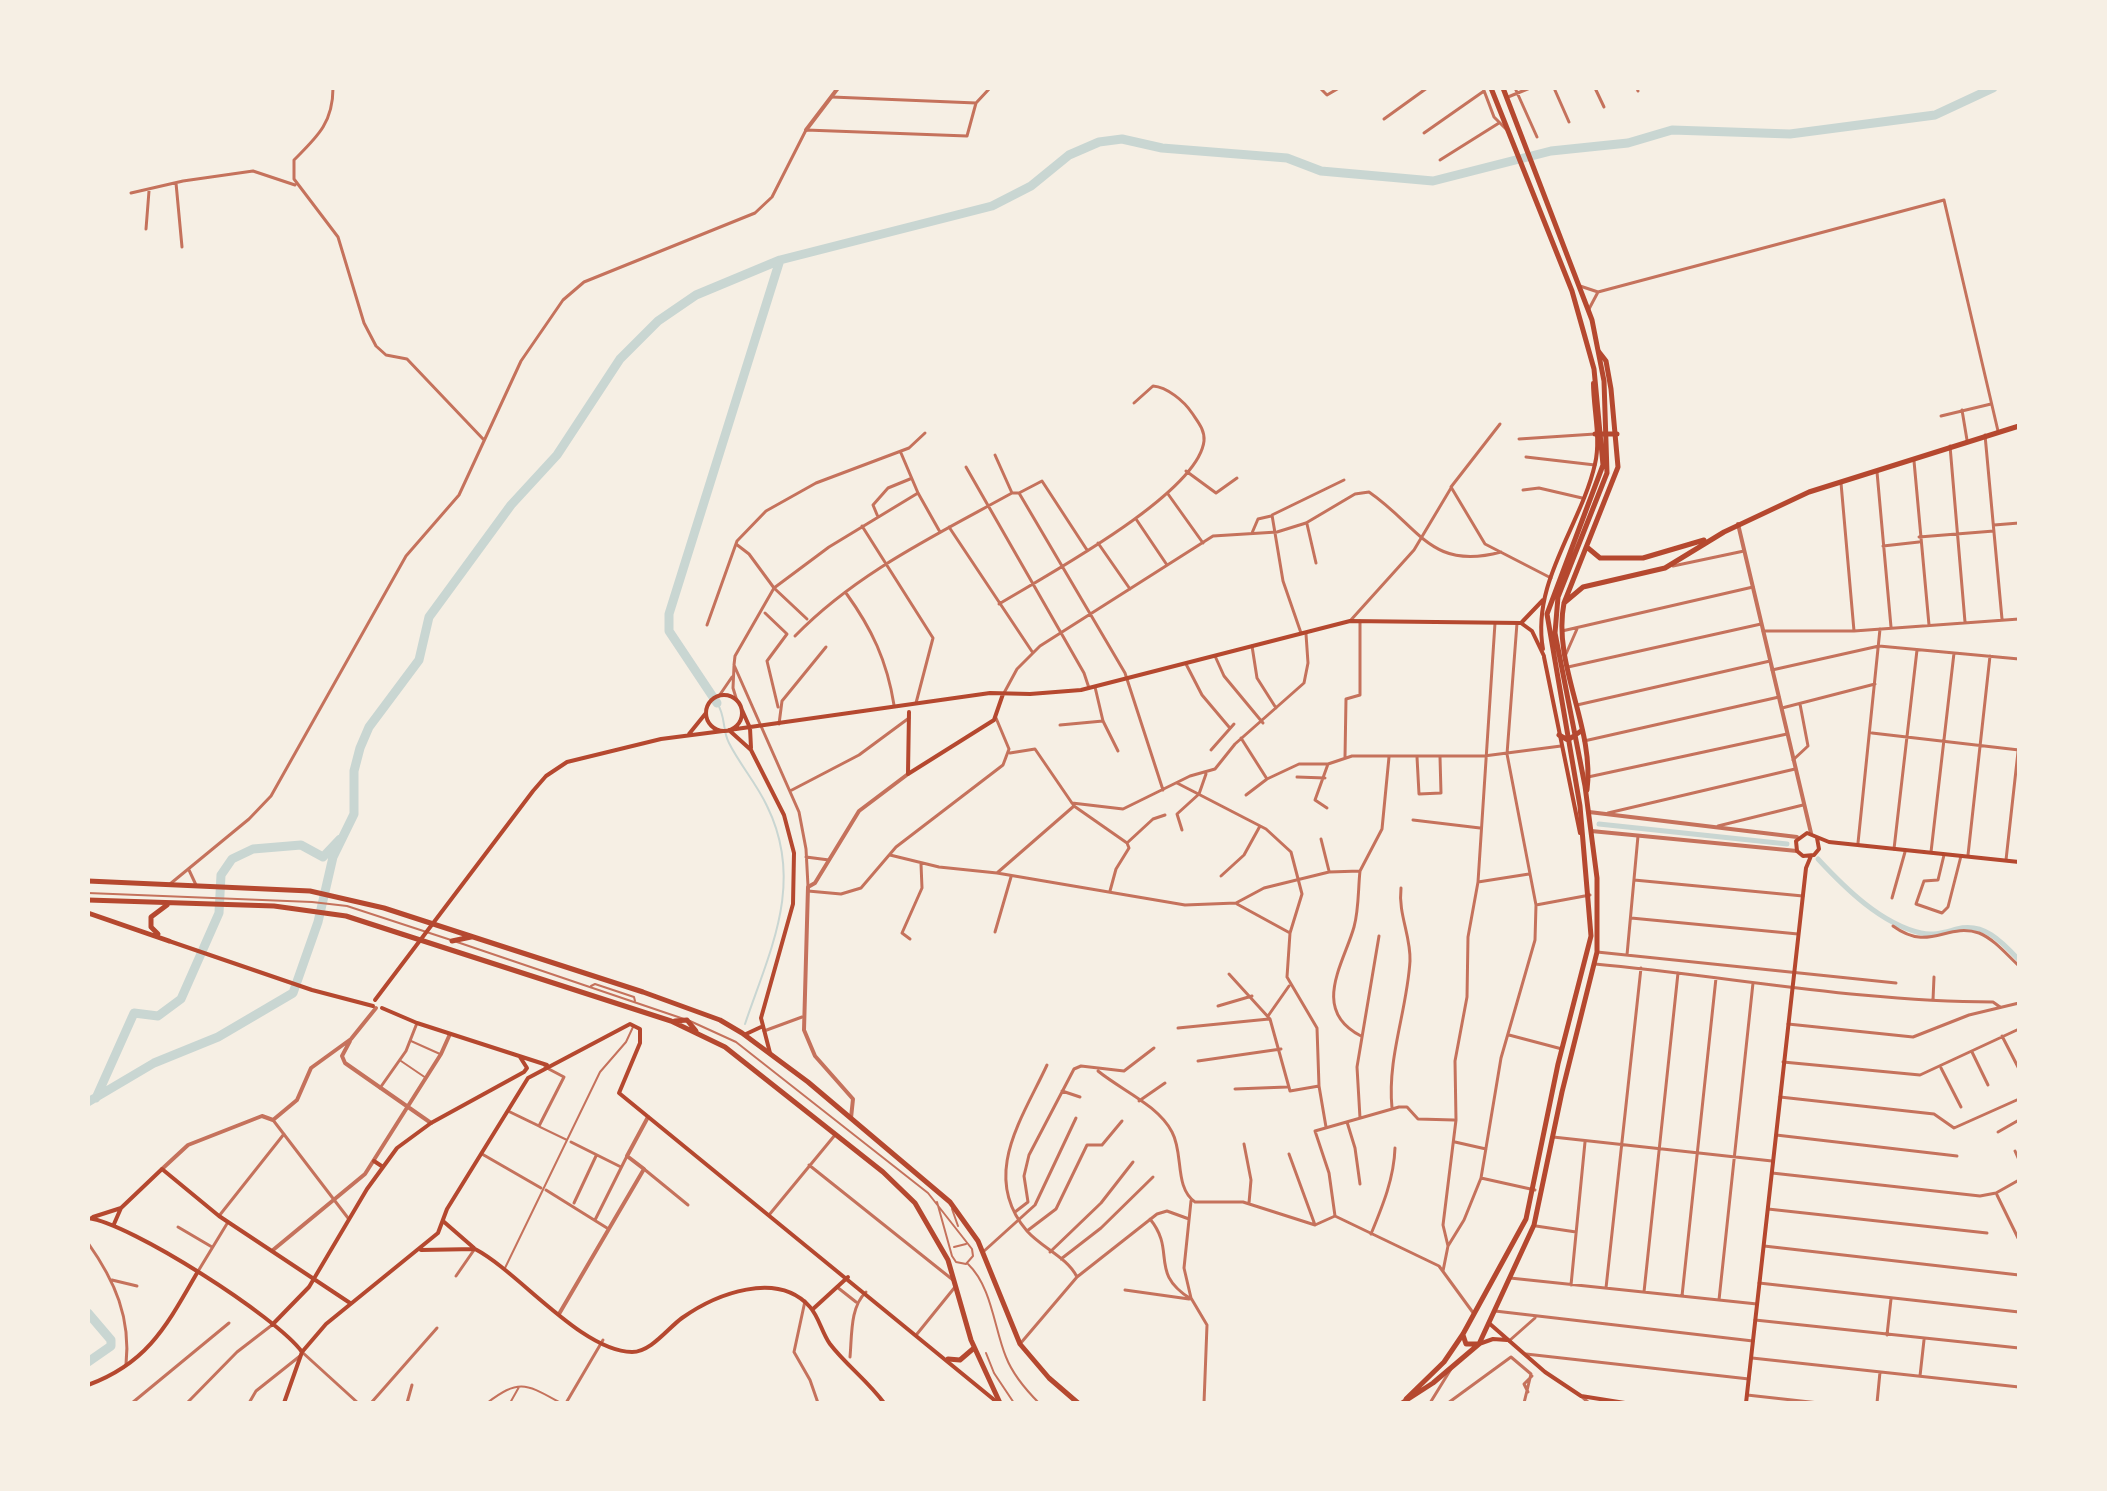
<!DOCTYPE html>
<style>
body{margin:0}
#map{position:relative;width:2107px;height:1491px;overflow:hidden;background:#f6efe4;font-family:Inter,sans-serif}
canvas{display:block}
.frame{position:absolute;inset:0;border:90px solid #f6efe4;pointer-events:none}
</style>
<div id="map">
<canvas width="2107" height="1491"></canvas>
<div class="frame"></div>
</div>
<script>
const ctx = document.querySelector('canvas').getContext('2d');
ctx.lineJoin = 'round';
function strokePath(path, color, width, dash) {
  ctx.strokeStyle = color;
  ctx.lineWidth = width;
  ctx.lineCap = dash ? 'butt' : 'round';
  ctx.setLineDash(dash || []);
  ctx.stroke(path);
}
strokePath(new Path2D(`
 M717,703C726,716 722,730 729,743C740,765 757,784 767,806C805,883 770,950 745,1024`), '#c9d6d2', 2);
strokePath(new Path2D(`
 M1599,824L1787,844
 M1818,859C1845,888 1881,924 1921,933C1934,936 1945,932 1957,929C1984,922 2002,942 2019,960`), '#c9d6d2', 5);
strokePath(new Path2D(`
 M717,703L669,631V614L780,260
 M96,1098L134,1013L158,1016L181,999L219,913L221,875L232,859L253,849L301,845L323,857L340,839
 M88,1102L154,1063L218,1037L293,993L318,922L333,857L354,814V771L360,748L369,727L419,660L429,617L511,505L557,455L620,359L658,321L696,295L780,260L992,206L1031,186L1069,155L1099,142L1122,139L1162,148L1287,158L1321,171L1433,181L1551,151L1628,143L1672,130L1790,134L1935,115L1993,88
 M88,1313L111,1340V1346L88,1362`), '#c9d6d2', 9);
strokePath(new Path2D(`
 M88,893L312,902L347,906L451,940
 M457,942L684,1019
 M591,986L595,984L634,997L635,1001
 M690,1021L736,1042L928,1193L972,1249L973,1256L966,1264L956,1262L952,1256L937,1202
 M411,1041L440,1054
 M401,1061L426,1078
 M952,1209L958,1226
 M954,1247L966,1244
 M968,1264C992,1287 994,1328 1006,1357C1013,1375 1026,1390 1039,1403
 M986,1353L994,1373L1014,1403
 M487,1403C520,1378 526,1384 561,1403
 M510,1403L519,1387`), '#c5725c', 2);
strokePath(new Path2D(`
 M540,1127L567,1140
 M505,1268L600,1072L626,1042L633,1027`), '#c5725c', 2);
strokePath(new Path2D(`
 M333,88C333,123 317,137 294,160V179L338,237L364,323L376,346L386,355L407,359L484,440
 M1320,88L1327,95L1339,88
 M1483,88L1494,117L1506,129
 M1515,88L1537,137
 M1554,88L1569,122
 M1595,88L1604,107
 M1637,88L1638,91
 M832,97L976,103
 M1508,97L1530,88
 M1384,119L1427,88
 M1424,133L1484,91
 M1440,160L1499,123
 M176,183L182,247
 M131,193L183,181L253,171L295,185
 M146,229L149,191
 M1580,286L1598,292L1944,200L1998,431
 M1589,309L1598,292
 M1962,410L1967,440
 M1941,416L1991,404
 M1500,424L1451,487L1485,544L1551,578
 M1985,435L2002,619
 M1519,439L1595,434
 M1950,446L1965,622
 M901,453L918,493L940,532
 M995,455L1012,493
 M1526,457L1595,465
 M1914,461L1929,625
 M966,467L1084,673L1089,688
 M1186,471L1216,493L1237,478
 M1877,472L1891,627
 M1841,483L1854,631
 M1523,490L1539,488L1582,498
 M1019,493L1042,481L1087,550
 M1168,494L1203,543
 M878,517L873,505L888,488L910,479
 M1136,519L1167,565
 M1307,524L1316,563
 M1994,525L2019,523
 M862,526L933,638L916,703
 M949,527L1033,653
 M1252,533L1258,519L1271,516
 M1919,537L1994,531
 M1098,543L1130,589
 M736,544L749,554L774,588L807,619
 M1883,546L1919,542
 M1673,566L1744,551
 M846,593C872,629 887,661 894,705
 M999,604C1045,576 1198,494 1204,441C1205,430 1198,422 1192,413C1184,401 1167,387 1153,386L1134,403
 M765,613L787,634L767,661L778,707
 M1350,621L1414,550L1451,488
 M707,625L737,541L766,511L816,483L909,448L925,433
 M1562,631L1753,587
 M1763,631H1854L2019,619
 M1301,633L1283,581L1272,515L1344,480
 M795,636C856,573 936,535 1012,493H1019L1125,673L1163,790
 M1252,646L1257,678L1276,708
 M1566,654L1577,629
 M1215,656L1224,676L1263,723
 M1186,664L1202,695L1229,727
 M734,666L733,688L737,701
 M1568,667L1761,624
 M1772,670L1879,646L2019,659
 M1095,687L1103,721L1118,751
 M1004,693L1017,669L1040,646L1213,536L1277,532L1306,523L1355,494L1369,492C1420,527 1430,571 1501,552
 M719,696L732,677
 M1577,705L1770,661
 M1782,708L1875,684
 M779,724L782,701L826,647
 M1060,725L1103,721
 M1872,733L2019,750
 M1241,738L1267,779
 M1584,741L1779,697
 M1211,750L1234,724
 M1010,753L1035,749L1074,806L1127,843L1129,848L1116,869L1110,891
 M1345,757L1346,699L1360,695V621
 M1417,757L1419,794L1441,793L1440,757
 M1793,760L1808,746L1800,704
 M1297,777L1325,778
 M1588,777L1787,734
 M1177,783L1266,829L1291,852L1302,894L1290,933L1287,977L1317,1028L1319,1086L1326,1127
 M790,791L859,755L909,718
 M1246,795L1267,779L1299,764H1328L1352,756H1484L1561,746
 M1072,803L1123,809L1190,776L1215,769L1235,744L1304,683L1308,663L1306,634
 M1327,808L1315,800L1328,764
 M1608,813L1795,769
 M1413,820L1480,828
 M1718,826L1803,805
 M1182,830L1177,814L1199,794L1206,774
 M1321,839L1329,871
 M1127,843L1153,819L1165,815
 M1858,843L1880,629
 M1894,849L1917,650
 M1931,852L1954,653
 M890,855L939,867L997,873L1185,905L1236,903L1264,888L1329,872L1360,871L1382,829L1389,757
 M1944,855L1938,880L1924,881L1916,904L1942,913L1948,907L1961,856
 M1968,855L1990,656
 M806,857L829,860
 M2006,860L2019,743
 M189,870L196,885
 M1360,871C1358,889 1359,909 1354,927C1344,963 1310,1010 1361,1036
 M997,873L1074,806
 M1221,876L1244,855L1260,826
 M1634,880L1803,896
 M1478,882L1495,623
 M170,884L249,819L271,796L406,556L459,495L521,361L563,300L584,282L755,213L772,197L806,130L967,136L976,103L990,88
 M808,886L806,849L799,812L734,665L735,656L774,588L829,547L918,493
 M808,891L841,894L861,888L896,847L1003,765L1009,749L996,718
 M1892,898L1905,852
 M1237,904L1290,933
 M1536,905L1590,895
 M1631,918L1798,934
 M1893,926C1930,953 1946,922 1979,933C1994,939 2007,955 2019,966
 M995,932L1011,877
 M910,939L902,933L922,888L921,864
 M1597,952L1896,983
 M1627,955L1638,836
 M1595,964C1727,976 1859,1002 1993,1002L2000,1007
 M1229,974L1270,1019L1290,1091L1319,1086
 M1933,1000L1934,977
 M1218,1006L1252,996
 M1268,1016L1289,986
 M1788,1024L1913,1037L1969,1015L2019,1003
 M1178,1028L1269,1019
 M764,1031L802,1017
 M1509,1035L1562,1049
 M2002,1036L2019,1069
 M1972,1052L1988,1085
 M1198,1061L1281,1049
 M1783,1062L1920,1075L2019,1029
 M1941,1068L1961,1107
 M1098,1071C1121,1090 1158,1105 1172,1132C1184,1154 1174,1187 1195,1202H1243L1315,1225L1335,1216
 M380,1088L406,1051L417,1023
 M1235,1089L1287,1087
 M1062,1091L1080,1097
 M1780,1097L1934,1114L1954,1128L2019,1099
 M1139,1101L1165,1083
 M1392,1108C1387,1058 1407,1011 1410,961C1411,936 1398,914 1401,888
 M508,1111L539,1126L564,1077L545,1067
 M1360,1118L1357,1067L1379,936
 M273,1120L348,1218
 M1347,1122L1355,1148L1360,1184
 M1998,1132L2019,1120
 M1776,1135L1957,1156
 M1553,1137L1772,1161
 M571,1142L621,1167
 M1455,1142L1486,1149
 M1244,1144L1251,1180L1249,1203
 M2015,1151L2019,1160
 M482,1154L541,1188
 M1289,1154L1315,1225
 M809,1165L953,1280
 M644,1169L688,1205
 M1772,1173L1980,1196L1996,1193L2019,1180
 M1481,1178L1535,1190
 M546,1190L607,1228
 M1997,1195L2018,1238
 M1191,1201L1184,1268L1191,1298L1207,1325L1204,1403
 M574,1203L596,1156
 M1768,1209L1987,1233
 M1015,1212L1028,1202L1024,1176L1029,1155L1074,1069L1081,1066L1124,1071L1154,1048
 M769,1215L835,1135
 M219,1216L284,1134
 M1335,1216L1329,1173L1315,1131L1399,1107H1407L1418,1119L1454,1120
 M1335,1216L1439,1266L1474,1314
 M1150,1219C1177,1252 1148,1272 1191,1299
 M595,1220L627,1156
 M1536,1226L1576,1232
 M178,1227L212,1247
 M1027,1231L1056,1209L1087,1145H1102L1122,1121
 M1371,1234C1383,1205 1394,1178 1395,1148
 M88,1243C115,1281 131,1318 126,1365
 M1448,1246L1443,1225L1456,1120L1455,1061L1467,997L1468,937L1478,882L1529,874
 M1764,1246L2019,1275
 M983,1252L1035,1205L1076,1118
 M1050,1252L1101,1203L1133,1162
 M1061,1259L1101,1228L1153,1177
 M1443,1271L1448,1246L1464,1220L1481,1178L1501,1058L1535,940L1536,905L1507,754L1517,623
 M197,1273L228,1222
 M456,1276L474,1250
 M1077,1277L1157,1214L1167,1211L1189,1219
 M1510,1278L1757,1304
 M112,1280L137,1286
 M1759,1283L2019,1312
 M1571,1285L1585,1142
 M837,1287L856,1302
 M1606,1288L1641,968
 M1125,1290L1189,1299
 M1644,1292L1678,973
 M1682,1296L1716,978
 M1719,1300L1753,983
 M805,1301L794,1352L810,1380L818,1403
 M1495,1311L1753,1341
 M1755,1320L2019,1348
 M917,1334L955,1287
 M1887,1335L1891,1299
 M1509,1341L1535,1318
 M1020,1344L1077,1277C1067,1257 1042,1248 1027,1231C980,1176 1022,1119 1047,1065
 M302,1352L358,1403
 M1526,1354L1749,1379
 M850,1357C852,1335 850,1307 866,1292
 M1752,1358L2019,1387
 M1920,1376L1924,1340
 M1528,1392L1524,1384L1532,1376
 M1747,1395L1819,1403
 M1581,1396L1589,1403
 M132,1403L229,1323
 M187,1403L237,1352L272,1325
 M249,1403L256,1391L300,1356
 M371,1403L437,1328
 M407,1403L412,1385
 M566,1403L603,1340
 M1430,1403L1451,1369
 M1448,1403L1511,1357L1531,1374L1524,1403
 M1877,1403L1880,1372`), '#c5725c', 3);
strokePath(new Path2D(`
 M806,130L838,88
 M1738,524L1811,833
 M1589,812L1797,837
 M1591,831L1797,851
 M350,1041L342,1056L345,1063L431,1123
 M851,1118L853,1099L815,1056L804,1030L808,887L815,883L859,811L908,774
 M162,1169L188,1145L262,1116L273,1120L297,1100L311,1068L351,1039L376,1008
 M273,1250L365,1174L441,1054L450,1034
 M559,1314L644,1169L627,1156L648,1117`), '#c5725c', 4);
strokePath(new Path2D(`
 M1522,622L1543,600
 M1543,649C1531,582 1581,526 1595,464C1601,439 1593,409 1593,383
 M1544,657L1580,833
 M706 713a18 18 0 1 1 36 0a18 18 0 1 1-36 0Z
 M742,710L750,728L751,748
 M729,730L990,693L1030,694L1081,690L1350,621L1521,623L1532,631L1544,656
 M730,731L751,750L784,815L794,853L793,904L761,1018L770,1053
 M689,734L706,713
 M908,773L909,712
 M908,774L994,720L1003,694
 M1817,838L1819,849L1814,855L1803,856L1797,851L1796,841L1807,833L1829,842L2019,862
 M169,941L312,990L373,1006
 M375,1000L533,791L546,776L567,762L661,739L723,731
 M382,1008L417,1023L547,1065
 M746,1034L761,1027
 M374,1161L383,1167
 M93,1217L121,1208
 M88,1218C130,1223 277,1317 302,1352
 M443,1221L474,1248
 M114,1224L121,1208L162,1169L219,1216L350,1303
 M421,1250L475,1249C519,1272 581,1351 632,1352C651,1352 668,1328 682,1318C716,1294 777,1270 810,1307C819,1317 822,1333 830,1344C846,1365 868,1381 884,1403
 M813,1309L848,1277
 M1490,1324L1545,1372L1581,1396L1625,1403
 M272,1325L309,1287L367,1189L397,1148L431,1123L524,1072L527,1068L520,1057
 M1479,1344L1493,1339L1507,1340
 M88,1385C148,1363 167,1325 197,1273
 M284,1403L302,1352L326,1324L438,1233L447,1209L528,1078L630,1024L640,1029V1043L619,1093L998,1403
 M1746,1403L1806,868L1811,856`), '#b5482f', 4);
strokePath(new Path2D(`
 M1588,548L1600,558H1643L1704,540
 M1564,603L1583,587L1665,568L1724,532L1809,492L2019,426
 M1587,790C1595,727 1552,665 1564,603L1618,467L1611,389L1606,361L1599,352`), '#b5482f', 5);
strokePath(new Path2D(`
 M1595,434H1617
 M1559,735L1568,740L1581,731
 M88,881L310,891L384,908L643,992L720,1020L742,1033L808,1082L950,1202L978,1241L1020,1344L1049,1378L1078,1403
 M88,900L274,906L346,916L671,1021L725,1047L883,1172L915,1203L948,1260L971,1340L1000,1403
 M88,913L169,941
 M158,934L151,927V917L167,905
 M452,941L471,937
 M675,1021L687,1020L696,1031
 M1463,1335L1466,1344H1478
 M948,1359L960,1360L974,1348
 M1406,1399L1444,1362L1463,1334L1526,1219L1558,1064L1591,936L1580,806L1547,614L1603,465L1594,369L1572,291L1491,88
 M1402,1403L1433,1383L1479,1344L1534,1225L1562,1092L1597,952V878L1585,786L1555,633L1558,597L1607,473L1604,381L1592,320L1503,88`), '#b5482f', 5);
</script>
